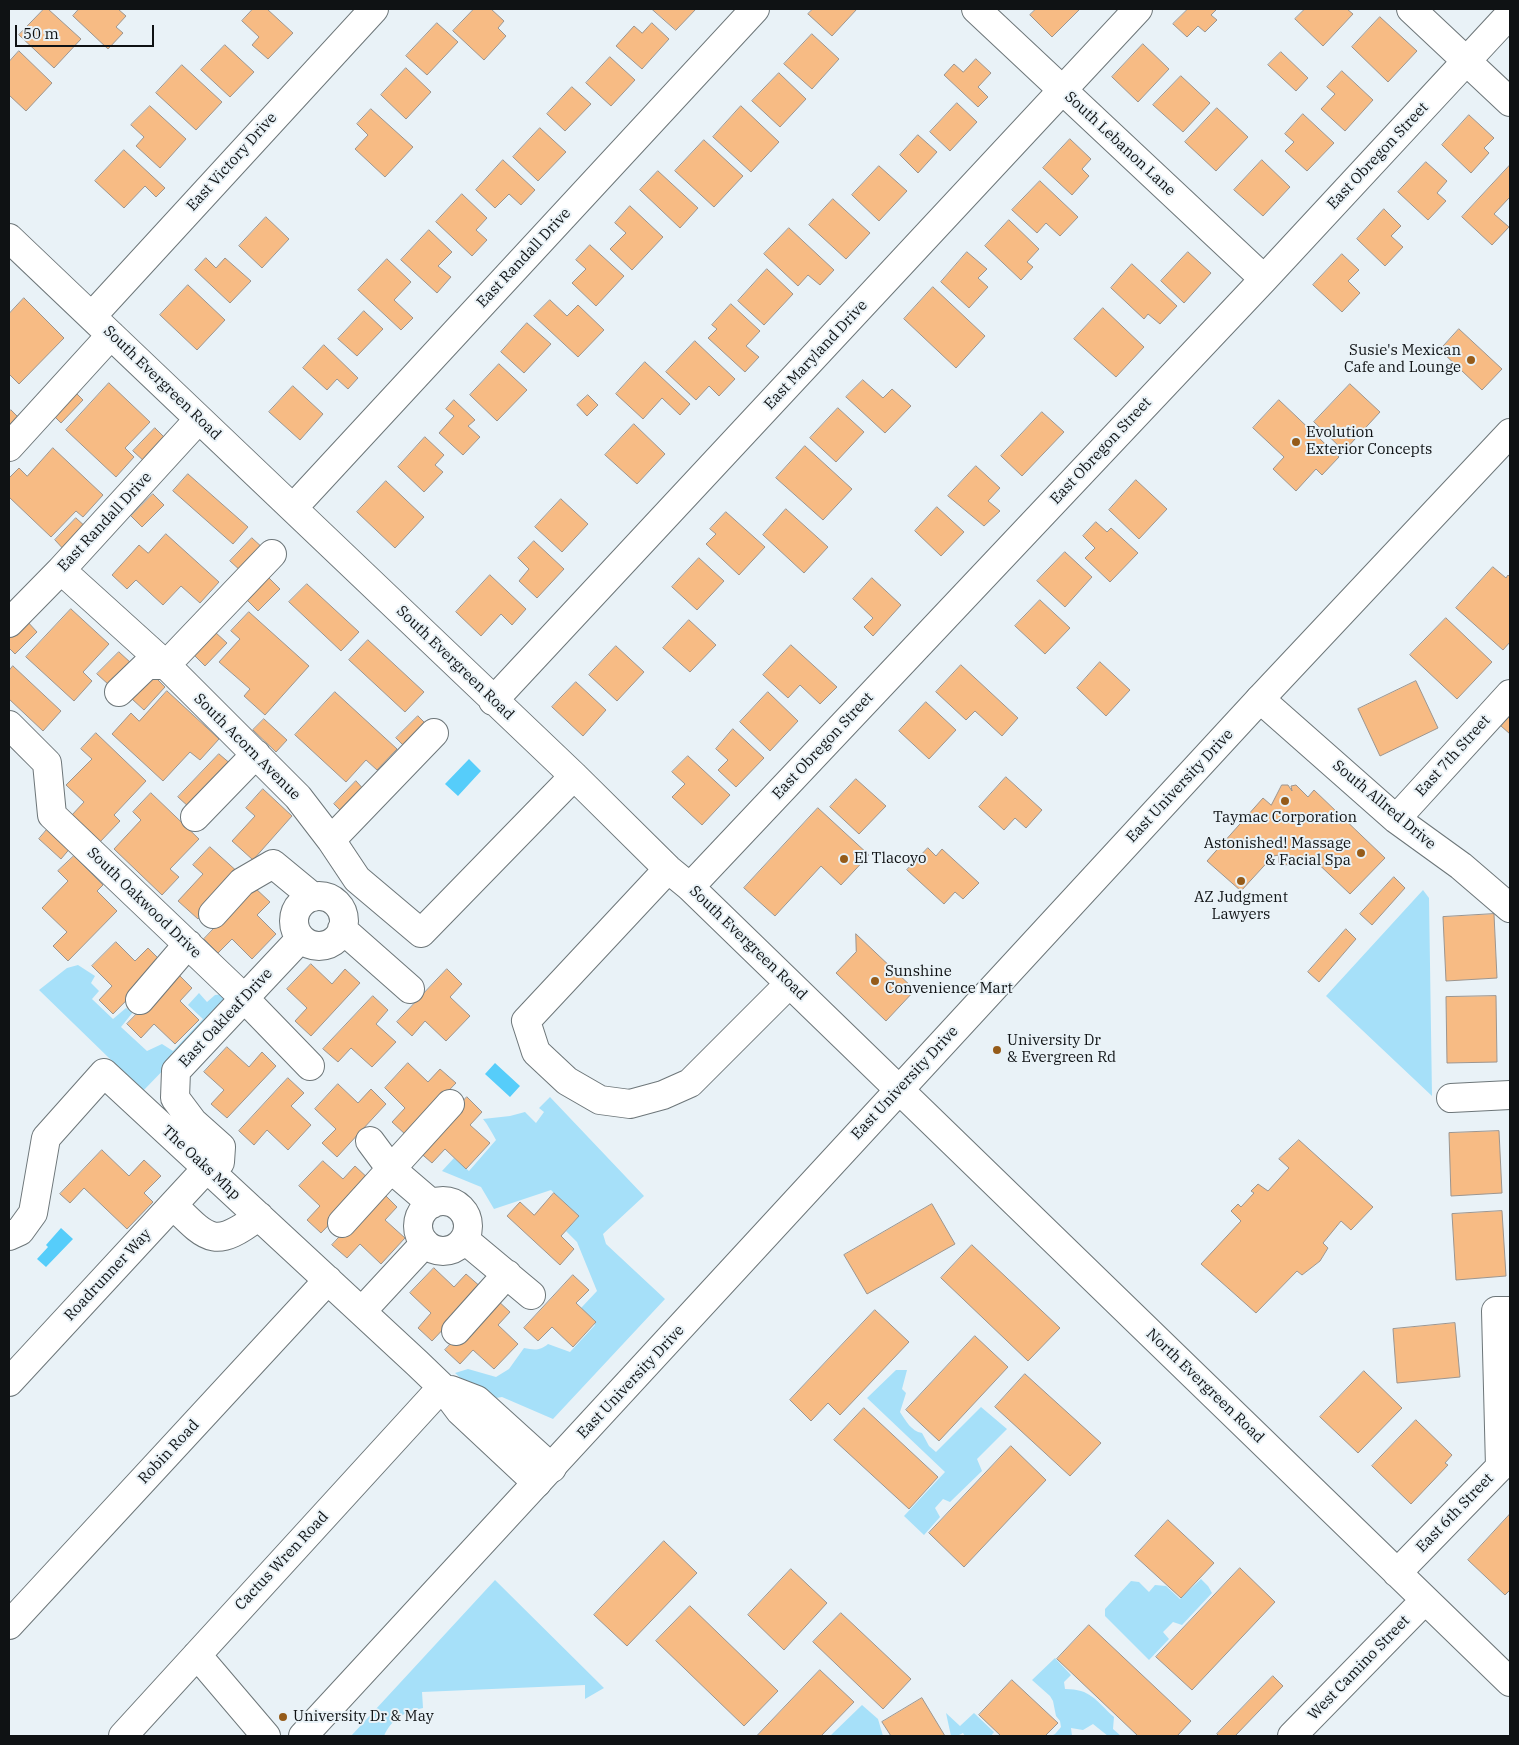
<!DOCTYPE html>
<style>
body{margin:0}
#map{position:relative;width:1519px;height:1745px;overflow:hidden;background:#e9f2f7;font-family:"IBM Plex Serif",serif}
canvas{display:block}
.frame{position:absolute;inset:0;border:10px solid #0f1214;pointer-events:none}
.scale{position:absolute;left:15px;top:25px;width:139px;height:22px;box-sizing:border-box;border:2px solid #0f1214;border-top:0;padding-left:6px;font-size:15px;line-height:18px;white-space:nowrap;color:#0f1214;-webkit-text-stroke:4px #e9f2f7;paint-order:stroke}
</style>
<div id="map">
<canvas width="1519" height="1745"></canvas>
<div class="frame"></div>
<div class="scale">50 m</div>
</div>
<script>
const ctx = document.querySelector('canvas').getContext('2d');
ctx.lineJoin = 'round';
function fillPath(path, color) {
  ctx.fillStyle = color;
  ctx.fill(path, 'evenodd');
}
function strokePath(path, color, width, dash) {
  ctx.strokeStyle = color;
  ctx.lineWidth = width;
  ctx.lineCap = dash ? 'butt' : 'round';
  ctx.setLineDash(dash || []);
  ctx.stroke(path);
}
function drawText(font, color, halo, rows, align = 'center') {
  ctx.font = font + ' "IBM Plex Serif",serif';
  ctx.lineWidth = 4;
  ctx.setLineDash([]);
  ctx.textBaseline = 'middle';
  ctx.strokeStyle = halo;
  ctx.fillStyle = color;
  for (const [text, x, y, turn = 0] of rows) {
    ctx.save();
    ctx.translate(x, y);
    ctx.rotate((+turn || 0) * Math.PI / 180);
    ctx.textAlign = isNaN(turn) ? turn : align;
    if (halo) ctx.strokeText(text, 0, 0);
    ctx.fillText(text, 0, 0);
    ctx.restore();
  }
}
fillPath(new Path2D(`
 M1423,890L1429,898L1432,1096L1326,996Z
 M78,965L95,976L91,983L99,991L92,999L113,1019L126,1008L133,1012L121,1027L147,1051L162,1044L173,1051L203,1019L188,1005L199,993L207,1002L215,995L225,994L228,1003L143,1091L39,990L67,968Z
 M550,1097L644,1196L603,1234L606,1244L665,1299L553,1419L502,1397L484,1400L455,1373L468,1369L496,1377L509,1369L524,1348C534,1350 540,1351 548,1344L570,1352L595,1325L581,1308L597,1291L577,1242L566,1231L578,1217L551,1190L494,1209L481,1187L442,1171L454,1158L469,1171L496,1140C492,1133 488,1125 483,1119L510,1116L525,1112L536,1123L544,1112L539,1108Z
 M896,1370H907L902,1389L906,1393L900,1412C906,1421 911,1431 922,1433L929,1446L936,1452L981,1407L1007,1429L977,1459L982,1471L950,1502L943,1499L935,1508L940,1517L924,1535L904,1516L945,1472L867,1398Z
 M1201,1579L1208,1586L1212,1593L1182,1625L1173,1622L1163,1632L1169,1639L1149,1660L1105,1616V1609L1131,1581L1139,1582L1149,1592L1155,1585L1166,1586L1180,1599Z
 M495,1580L604,1688L585,1699V1685L422,1692L423,1708C405,1712 392,1718 384,1736H351Z
 M1055,1658L1071,1675L1064,1682L1065,1689C1091,1689 1095,1700 1114,1717L1113,1729L1121,1736H1108L1093,1724L1083,1730L1071,1728L1072,1736H1051L1055,1734L1061,1727L1060,1721L1056,1716L1053,1701L1050,1696L1032,1680Z
 M862,1705L878,1719L883,1736H830Z
 M946,1713L960,1726L974,1713L994,1732L991,1736H965L963,1733L957,1736H951Z`), '#a6e0f9');
fillPath(new Path2D(`
 M469,759L481,771L458,796L445,784Z
 M495,1063L520,1086L510,1097L485,1074Z
 M61,1228L73,1239L46,1267L37,1259L48,1247L46,1245Z`), '#56cdfa');
const building = new Path2D(`
 M44,9H48L81,39L54,68L19,35Z
 M79,9H118L126,16L116,27L123,33L108,49L73,16Z
 M253,9H267L293,33L268,59L252,45L259,37L242,21Z
 M474,9H491L504,21L498,28L506,36L484,60L453,31Z
 M652,9H696L676,30Z
 M813,9H857L832,36L808,14Z
 M1036,9H1080L1052,37L1030,15Z
 M1188,9H1217L1211,15L1217,20L1205,32L1198,26L1187,37L1173,24Z
 M1305,9H1347L1353,14L1323,46L1295,19Z
 M1380,17L1417,51L1388,82L1352,47Z
 M437,23L458,42L427,75L406,56Z
 M652,23L669,39L642,69L616,46L634,26L642,33Z
 M812,34L839,59L812,89L784,64Z
 M1143,44L1169,69L1138,102L1112,77Z
 M225,45L254,72L230,97L201,70Z
 M19,51L52,83L26,111L9,95V62Z
 M1281,52L1308,78L1296,91L1268,65Z
 M610,57L635,80L611,106L586,83Z
 M976,59L991,73L978,87L988,97L978,107L944,75L954,64L963,72Z
 M182,65L222,102L196,130L156,93Z
 M406,68L431,92L406,119L381,95Z
 M1342,71L1373,100L1345,131L1321,109L1335,94L1327,87Z
 M779,73L806,99L780,127L752,101Z
 M1181,76L1210,103L1183,132L1153,105Z
 M572,87L591,104L565,131L547,114Z
 M957,103L977,122L950,151L930,132Z
 M150,106L186,139L160,168L136,146L144,137L131,125Z
 M741,106L779,142L751,172L713,137Z
 M1217,108L1248,137L1216,171L1185,142Z
 M371,109L413,147L385,177L355,149L368,135L357,124Z
 M1303,114L1334,143L1307,171L1285,151L1294,142L1285,134Z
 M1469,115L1494,138L1484,148L1489,153L1471,173L1442,145Z
 M540,128L566,152L538,181L513,157Z
 M918,135L937,152L918,173L900,155Z
 M1070,139L1091,159L1082,169L1089,176L1072,195L1043,168Z
 M704,140L743,176L714,207L675,171Z
 M124,150L165,188L156,197L145,186L124,208L95,181Z
 M503,160L535,190L521,205L509,194L495,208L476,190Z
 M1262,160L1290,187L1263,216L1234,190Z
 M1426,162L1447,181L1437,193L1446,201L1428,220L1398,192Z
 M1510,165V199L1509,198L1494,214L1509,227L1492,245L1462,217Z
 M879,166L907,191L879,221L852,195Z
 M658,171L698,208L680,228L640,190Z
 M1040,181L1078,217L1060,236L1046,223L1037,233L1012,210Z
 M462,194L487,218L476,230L487,240L472,256L436,222Z
 M833,199L870,233L846,259L809,225Z
 M630,206L663,237L632,270L610,249L626,233L615,223Z
 M1384,209L1401,226L1391,236L1403,247L1385,266L1357,239Z
 M266,217L289,239L262,268L239,246Z
 M1009,220L1039,249L1027,262L1033,267L1021,280L985,246Z
 M789,228L834,270L820,285L808,275L798,286L764,254Z
 M429,230L452,252L438,266L451,277L437,293L401,260Z
 M590,245L624,276L596,306L572,283L586,269L576,260Z
 M967,252L987,269L978,278L988,287L969,308L941,282Z
 M1188,252L1211,273L1184,303L1161,281Z
 M1342,254L1359,270L1348,281L1360,293L1342,312L1313,285Z
 M206,258L216,268L225,258L251,281L230,303L195,270Z
 M387,259L411,282L394,300L413,318L401,330L358,290Z
 M1132,264L1177,306L1160,324L1148,314L1144,319L1111,288Z
 M767,269L793,294L764,325L738,301Z
 M188,285L225,320L197,350L160,315Z
 M933,287L985,336L956,368L904,319Z
 M24,298L64,338L19,384L9,374V314Z
 M550,300L567,316L578,305L604,330L578,357L534,316Z
 M731,304L760,331L746,346L759,357L745,372L708,338L717,329L712,325Z
 M1103,308L1144,347L1116,377L1074,339Z
 M364,311L383,329L357,356L338,339Z
 M527,323L551,344L524,373L501,352Z
 M1459,329L1502,369L1482,390L1440,350Z
 M695,341L735,379L719,396L709,386L696,400L666,372Z
 M324,345L358,378L348,389L337,379L327,390L303,368Z
 M645,362L690,404L680,415L662,398L643,419L616,394Z
 M499,364L527,390L497,421L470,395Z
 M863,380L883,398L892,389L911,406L885,433L846,397Z
 M109,383L150,422L125,448L134,457L116,477L66,430Z
 M1350,384L1380,412L1344,451L1314,422Z
 M293,386L323,414L300,440L269,412Z
 M72,389L83,400L61,423L50,412Z
 M588,395L598,405L587,416L577,405Z
 M454,400L475,420L468,426L480,437L463,455L439,433L454,416L446,409Z
 M1279,400L1339,457L1322,475L1316,469L1296,491L1273,469L1284,457L1253,428Z
 M838,408L864,432L836,462L810,438Z
 M11,410L22,421L9,435V412Z
 M1042,412L1064,432L1022,476L1001,456Z
 M634,424L665,454L637,484L605,455Z
 M155,428L166,439L145,462L133,451Z
 M425,437L444,455L435,465L443,472L424,492L398,467Z
 M805,446L852,489L823,520L776,478Z
 M53,448L103,495L83,517L76,511L51,537L9,497V478L19,468L27,476Z
 M976,466L1000,488L988,501L1000,511L984,526L948,496Z
 M188,474L248,527L233,544L173,491Z
 M1136,480L1167,509L1139,539L1109,510Z
 M386,481L424,517L395,548L357,512Z
 M153,494L164,505L142,527L131,516Z
 M561,499L588,524L562,552L535,527Z
 M937,507L964,532L941,556L915,531Z
 M786,509L828,547L804,573L763,535Z
 M726,512L765,547L739,575L706,544L716,534L710,529Z
 M76,518L88,529L66,552L55,540Z
 M1096,522L1107,532L1111,528L1138,553L1110,582L1085,558L1095,548L1083,536Z
 M166,534L219,582L200,603L181,586L163,605L136,580L127,589L112,575L139,545L148,553Z
 M252,538L264,549L242,572L230,561Z
 M534,541L564,569L537,598L519,581L529,569L518,558Z
 M1065,552L1092,577L1065,607L1037,581Z
 M699,558L724,581L697,610L672,587Z
 M1493,567L1506,578L1508,575L1510,577V642L1503,650L1456,608Z
 M490,575L526,609L512,625L501,614L481,636L456,612Z
 M268,577L280,589L258,611L247,600Z
 M872,578L901,605L873,636L864,627L873,618L853,599Z
 M307,584L359,632L341,651L289,602Z
 M1040,600L1070,628L1045,654L1015,626Z
 M71,609L109,644L83,672L92,681L74,701L26,657Z
 M249,612L309,666L265,715L244,696L250,689L219,662L240,639L231,631Z
 M1446,618L1492,662L1457,699L1410,655Z
 M26,620L37,632L15,654L9,648V638Z
 M689,620L716,645L690,672L663,648Z
 M215,632L227,643L205,666L194,655Z
 M368,640L424,692L405,712L349,660Z
 M791,645L837,687L820,704L800,685L788,698L763,675Z
 M616,646L644,672L617,701L589,675Z
 M119,652L131,663L109,685L97,674Z
 M1100,662L1130,690L1106,716L1077,688Z
 M961,665L1018,718L1002,736L975,711L966,720L936,692Z
 M13,666L61,711L43,731L9,699V671Z
 M154,676L165,687L144,710L132,699Z
 M1416,681L1438,728L1380,756L1358,709Z
 M576,682L606,710L583,736L552,707Z
 M167,691L219,739L200,760L190,752L163,781L112,734L131,713L139,721Z
 M335,692L397,749L377,770L366,760L346,782L295,735Z
 M768,692L798,721L770,751L740,722Z
 M926,702L956,730L929,759L899,731Z
 M1510,715V734L1501,726Z
 M418,716L429,727L408,750L396,738Z
 M264,719L287,740L276,752L253,730Z
 M733,729L764,758L736,787L718,770L728,760L716,749Z
 M96,733L146,781L114,815L120,821L99,843L71,816L84,802L66,785L92,759L81,749Z
 M219,754L232,765L190,808L178,797Z
 M688,756L730,795L702,825L672,797L685,784L672,772Z
 M1006,777L1042,810L1026,828L1015,818L1004,830L979,807Z
 M856,779L886,806L859,834L830,807Z
 M356,781L367,793L345,815L334,804Z
 M1282,785H1288L1292,791L1291,786L1296,785L1308,797L1314,790L1385,858L1350,894L1310,856H1306V864L1279,865V855L1273,856L1241,891L1207,861L1263,798L1271,805Z
 M263,789L292,816L253,860L232,841L255,816L246,808Z
 M151,793L199,839L170,869L179,877L162,895L114,849L141,820L133,812Z
 M818,808L869,855L841,885L821,866L775,916L744,888Z
 M50,826L72,846L61,859L39,839Z
 M210,847L240,874L198,919L178,901L203,874L193,865Z
 M928,848L936,856L942,849L979,883L963,899L955,892L944,904L907,870Z
 M74,856L103,885L97,891L117,911L68,961L53,946L67,932L42,908L68,881L58,871Z
 M1394,877L1405,888L1372,925L1360,914Z
 M254,887L270,902L257,915L276,934L252,959L232,939L218,953L204,939Z
 M1494,914L1497,978L1446,981L1443,917Z
 M1346,929L1356,939L1319,982L1308,972Z
 M856,934L915,990L886,1021L836,973L856,952Z
 M116,942L135,961L148,948L163,963L113,1014L99,1000L112,986L92,966Z
 M311,964L332,984L345,969L360,983L311,1036L295,1021L307,1008L287,989Z
 M447,969L462,984L450,997L470,1016L446,1041L425,1021L412,1036L397,1022Z
 M177,973L192,988L180,1001L199,1020L175,1044L154,1024L141,1038L127,1024Z
 M373,996L388,1010L376,1024L396,1042L372,1067L351,1048L338,1062L323,1049Z
 M1496,996L1497,1062L1447,1063L1446,997Z
 M227,1047L249,1067L262,1052L276,1066L227,1118L211,1104L224,1090L204,1072Z
 M408,1063L428,1082L440,1069L456,1083L406,1135L392,1122L405,1108L385,1088Z
 M288,1078L304,1093L291,1106L311,1125L288,1150L267,1130L254,1145L239,1131Z
 M338,1084L358,1103L371,1089L386,1104L337,1157L322,1143L336,1129L315,1109Z
 M467,1097L482,1112L470,1125L490,1143L466,1169L445,1149L432,1163L417,1150Z
 M1499,1131L1502,1193L1451,1196L1449,1133Z
 M1299,1140L1373,1207L1351,1230L1341,1221L1323,1243L1328,1248L1320,1261L1302,1275L1297,1271L1256,1313L1201,1264L1241,1221L1231,1211L1238,1204L1241,1207L1254,1193L1251,1191L1258,1184L1268,1191L1289,1168L1279,1159Z
 M102,1150L129,1176L144,1160L161,1176L144,1193L153,1202L127,1229L84,1188L70,1203L60,1194Z
 M323,1161L343,1179L355,1166L371,1181L321,1233L307,1220L320,1206L299,1186Z
 M382,1192L397,1207L385,1220L405,1238L381,1264L360,1244L347,1258L332,1245Z
 M554,1193L579,1216L561,1236L574,1249L560,1265L507,1216L520,1202L534,1215Z
 M932,1204L955,1244L867,1294L844,1255Z
 M1502,1211L1506,1276L1456,1280L1452,1214Z
 M972,1245L1060,1328L1028,1361L941,1278Z
 M434,1268L454,1287L466,1274L482,1288L432,1341L418,1328L431,1313L410,1293Z
 M573,1275L589,1290L576,1303L596,1322L573,1347L552,1327L538,1341L524,1328Z
 M495,1298L510,1312L498,1325L518,1344L494,1369L473,1350L460,1364L445,1350Z
 M875,1310L909,1342L840,1415L828,1403L811,1421L790,1400Z
 M1455,1323L1460,1377L1397,1383L1393,1329Z
 M975,1336L1008,1367L939,1441L906,1410Z
 M1364,1371L1402,1408L1358,1453L1320,1417Z
 M1025,1374L1101,1443L1070,1476L995,1407Z
 M864,1408L938,1477L909,1509L834,1440Z
 M1416,1420L1452,1455L1445,1463L1448,1465L1411,1504L1372,1466Z
 M1011,1446L1046,1480L964,1567L929,1533Z
 M1510,1514V1590L1505,1595L1468,1560Z
 M1168,1520L1214,1563L1181,1598L1135,1556Z
 M664,1541L697,1573L627,1646L594,1615Z
 M1240,1568L1275,1602L1192,1690L1156,1657Z
 M791,1569L827,1603L784,1650L748,1615Z
 M690,1606L778,1691L744,1726L656,1641Z
 M841,1613L911,1679L883,1709L813,1642Z
 M1089,1625L1191,1721L1177,1736H1138L1057,1659Z
 M820,1670L854,1702L821,1736H757Z
 M1273,1676L1283,1686L1235,1736H1219L1217,1734Z
 M1012,1680L1058,1723L1045,1736H1001L979,1715Z
 M922,1698L945,1736H891L882,1722Z`);
fillPath(building, '#f7bb84');
strokePath(building, '#9c958f', 1);
const minor = new Path2D(`
 M976,9L1264,279
 M1411,9L1510,102
 M9,238L574,776L668,869L690,887L1510,1682
 M92,316L374,9
 M9,447L111,335
 M293,508L755,9
 M61,570L166,665L298,797L331,840L357,879L421,933L574,776
 M9,623L61,570L199,419
 M119,692L147,665H166L272,554
 M1260,699L1396,819L1461,866L1510,908
 M493,701L1138,9
 M9,725L47,763L52,815L245,999L310,1066
 M195,817L256,754
 M1396,819L1510,694
 M331,840L434,733
 M668,869L526,1021L536,1052L567,1081L600,1100L630,1104L663,1095L690,1083L789,984
 M690,887L1264,279L1510,14
 M294 921a25 25 0 1 1 50 0a25 25 0 1 1-50 0Z
 M213,914L242,882L273,864L313,897
 M342,929L410,989
 M140,1000L188,944
 M1451,1098L1510,1095
 M370,1141L390,1168L432,1204
 M418 1226a25 25 0 1 1 50 0a25 25 0 1 1-50 0Z
 M173,1205C209,1241 215,1249 259,1216
 M342,1223L450,1104
 M9,1236L20,1231L33,1213L46,1138L104,1073L417,1363L442,1387L460,1411L537,1483
 M465,1240L531,1295
 M362,1311L425,1243
 M456,1331L507,1274
 M9,1382L207,1168L220,1162L221,1147L193,1122L175,1098L176,1071L300,939
 M451,1390L477,1400L552,1468
 M1397,1573L1500,1467L1496,1311H1510
 M9,1625L328,1280
 M197,1655L266,1736
 M123,1736L442,1387
 M1292,1736L1425,1600`);
const major = new Path2D(`
 M303,1736L1260,699L1510,433`);
strokePath(minor, '#6d7679', 30);
strokePath(major, '#6d7679', 30);
strokePath(minor, '#fff', 28);
strokePath(major, '#fff', 28);
for (const [x, y, r, color] of [
 [1471,360,5,"#955b19"],
 [1296,442,5,"#955b19"],
 [1285,801,5,"#955b19"],
 [1361,853,5,"#955b19"],
 [844,859,5,"#955b19"],
 [1241,881,5,"#955b19"],
 [875,981,5,"#955b19"],
 [997,1050,5,"#955b19"],
 [283,1717,5,"#955b19"]
]) {
  const dot = new Path2D();
  dot.arc(x, y, r, 0, 2 * Math.PI);
  ctx.fillStyle = color;
  ctx.fill(dot);
  strokePath(dot, '#e9f2f7', 2);
}
drawText('15px', '#0f1214', '#e9f2f7', [
 ["South Lebanon Lane",1120,144,43],
 ["East Obregon Street",1378,156,-47],
 ["East Victory Drive",232,162,-48],
 ["East Randall Drive",524,258,-47],
 ["East Maryland Drive",816,355,-47],
 ["South Evergreen Road",162,383,44],
 ["East Obregon Street",1101,451,-47],
 ["East Randall Drive",105,522,-47],
 ["South Evergreen Road",455,663,44],
 ["East Obregon Street",823,746,-47],
 ["South Acorn Avenue",247,747,45],
 ["East 7th Street",1453,756,-48],
 ["East University Drive",1180,786,-47],
 ["South Allred Drive",1384,805,40],
 ["South Oakwood Drive",144,903,44],
 ["South Evergreen Road",748,943,44],
 ["East Oakleaf Drive",226,1018,-47],
 ["East University Drive",905,1083,-47],
 ["The Oaks Mhp",201,1163,43],
 ["Roadrunner Way",108,1275,-47],
 ["East University Drive",631,1382,-47],
 ["North Evergreen Road",1205,1386,44],
 ["Robin Road",169,1452,-47],
 ["East 6th Street",1455,1513,-46],
 ["Cactus Wren Road",282,1561,-47],
 ["West Camino Street",1359,1668,-46]
]);
drawText('15px', '#0f1214', '#e9f2f7', [
 ["Susie's Mexican",1461,351,"right"],
 ["Cafe and Lounge",1461,368,"right"],
 ["Evolution",1306,433],
 ["Exterior Concepts",1306,450],
 ["Taymac Corporation",1285,818,"center"],
 ["Astonished! Massage",1351,844,"right"],
 ["& Facial Spa",1351,861,"right"],
 ["El Tlacoyo",854,859],
 ["AZ Judgment",1241,898,"center"],
 ["Lawyers",1241,915,"center"],
 ["Sunshine",885,972],
 ["Convenience Mart",885,989],
 ["University Dr",1007,1041],
 ["& Evergreen Rd",1007,1058],
 ["University Dr & May",293,1717]
], 'left');
</script>
